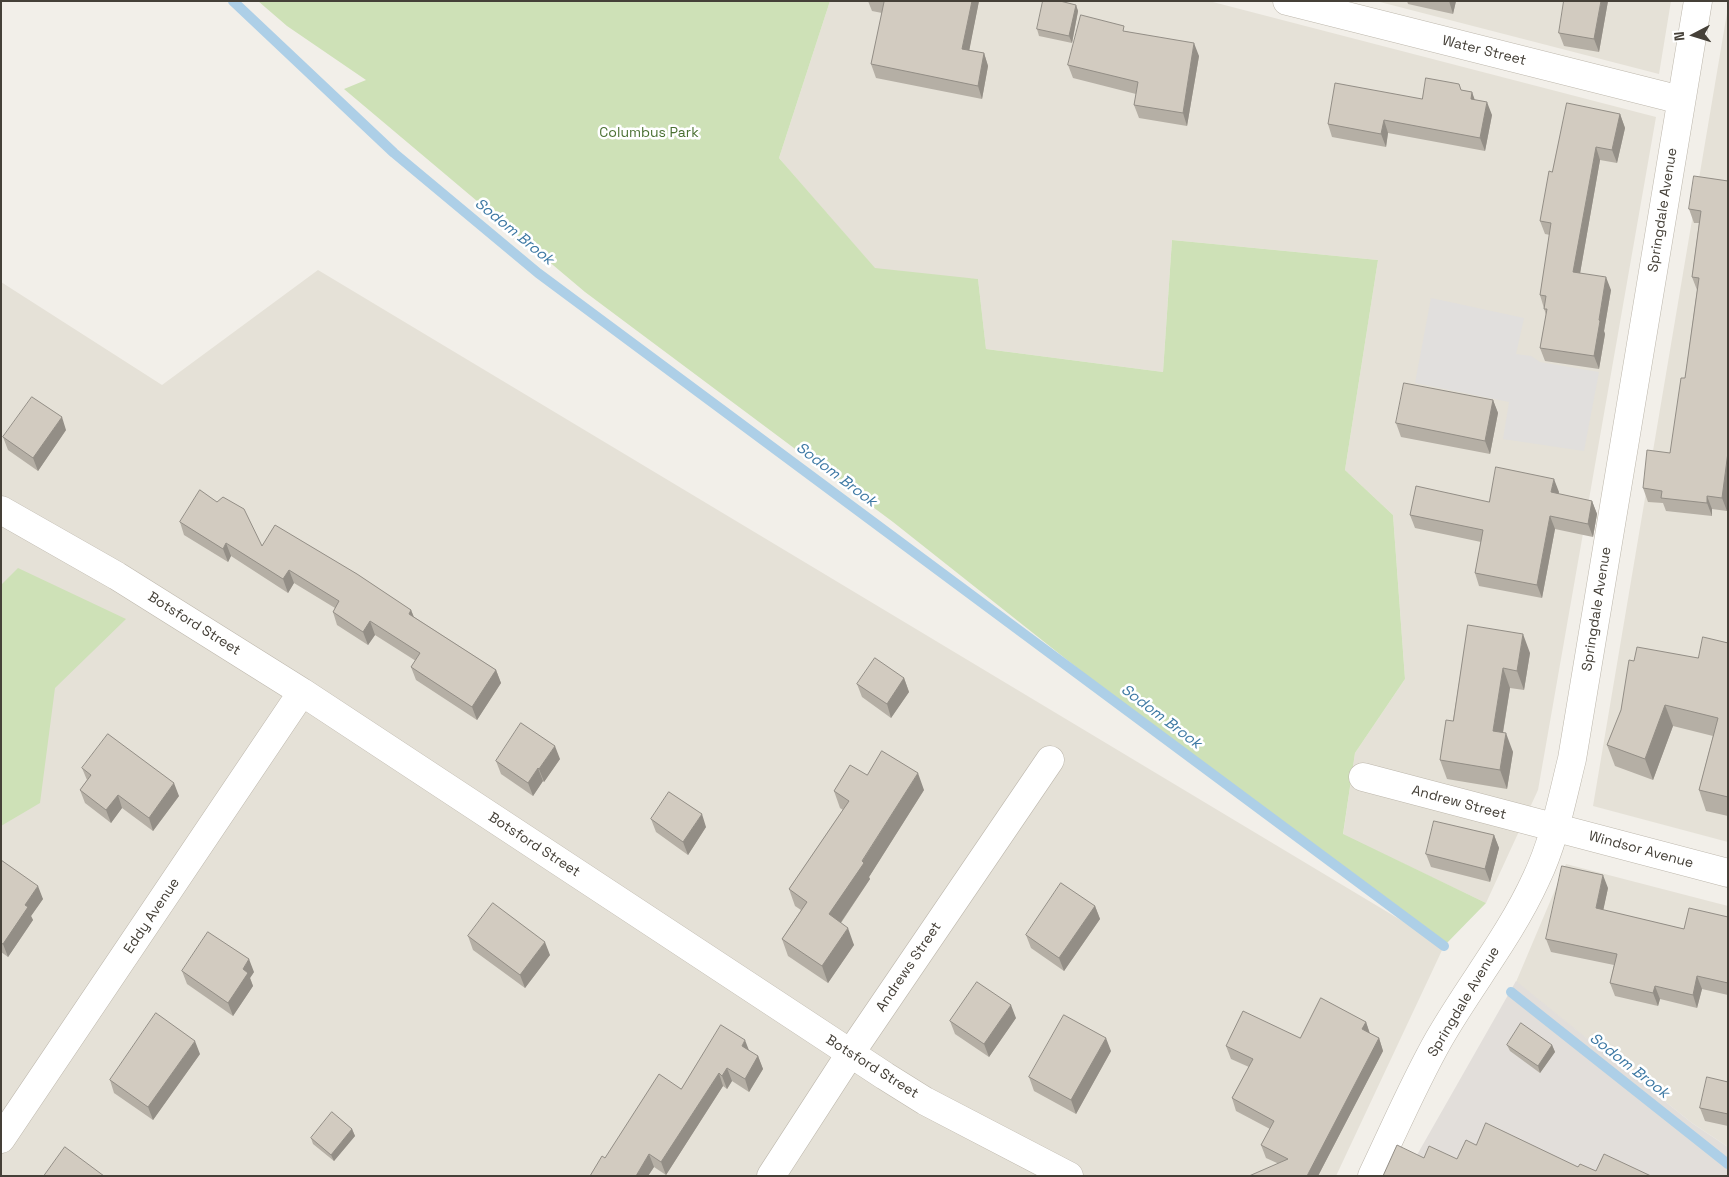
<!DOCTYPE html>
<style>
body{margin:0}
#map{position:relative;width:1729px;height:1177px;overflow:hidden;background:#f2efe9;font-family:"Space Grotesk",sans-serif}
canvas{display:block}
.frame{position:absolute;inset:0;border:2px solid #454038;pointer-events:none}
.north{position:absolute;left:1669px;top:10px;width:50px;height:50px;-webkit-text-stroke:4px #fff;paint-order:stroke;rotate:265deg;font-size:14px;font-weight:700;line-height:20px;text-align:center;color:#454038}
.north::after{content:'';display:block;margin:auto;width:18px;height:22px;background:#454038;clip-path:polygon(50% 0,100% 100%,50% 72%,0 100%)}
</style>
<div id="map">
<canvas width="1729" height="1177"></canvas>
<div class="frame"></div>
<div class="north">N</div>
</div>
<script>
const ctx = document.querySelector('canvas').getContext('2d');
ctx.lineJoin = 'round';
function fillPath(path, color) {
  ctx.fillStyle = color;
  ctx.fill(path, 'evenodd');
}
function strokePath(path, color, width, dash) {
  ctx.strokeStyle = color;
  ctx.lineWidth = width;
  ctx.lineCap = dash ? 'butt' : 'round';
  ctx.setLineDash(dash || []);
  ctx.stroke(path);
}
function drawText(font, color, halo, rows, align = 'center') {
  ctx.font = font + ' "Space Grotesk",sans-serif';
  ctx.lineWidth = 5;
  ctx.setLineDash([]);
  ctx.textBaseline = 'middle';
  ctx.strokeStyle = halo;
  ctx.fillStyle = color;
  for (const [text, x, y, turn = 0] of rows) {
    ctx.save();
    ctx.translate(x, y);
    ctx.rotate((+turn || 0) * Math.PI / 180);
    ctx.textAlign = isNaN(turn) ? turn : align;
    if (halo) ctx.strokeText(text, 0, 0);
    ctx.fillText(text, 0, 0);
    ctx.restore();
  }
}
fillPath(new Path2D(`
 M830,1H1209L1656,117L1538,790L1486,903L1343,835L1355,753L1405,679L1393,515L1345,470L1378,260L1172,240L1163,372L986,349L978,279L881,276L779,158Z
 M1376,1H1671L1659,74Z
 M1728,7V842L1593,806Z
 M318,270L1444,946L1336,1176H1V282L162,385Z
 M1566,864L1728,906V1147L1692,1123L1516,982Z`), '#e5e1d7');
fillPath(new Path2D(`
 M1516,981L1692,1123L1728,1147V1176H1405Z`), '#e2deda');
fillPath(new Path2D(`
 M258,1H830L779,158L875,268L978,279L986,349L1163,372L1172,240L1378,260L1345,470L1393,515L1405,679L1355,753L1343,834L1486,903L1444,946L1187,755L893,522L585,292L344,89L366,80L287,26Z
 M18,568L126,619L55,688L40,803L1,826V585Z`), '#cee1b7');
fillPath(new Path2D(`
 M1431,298L1524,318L1516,354L1531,356L1540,362L1599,372L1584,451L1503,439L1509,402L1415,383Z`), '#e1dfdd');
strokePath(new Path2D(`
 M233,1L394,153L538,273L1444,946
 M1511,992L1728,1164`), '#adcfe7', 10);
const minor = new Path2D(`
 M1287,1L1681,100
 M1,510L117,576L302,692L885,1076L925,1101L1069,1176
 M1363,777L1728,873
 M1,1139L302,692
 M771,1176L850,1054L1050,760
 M1372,1176C1394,1130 1414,1083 1439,1039C1470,985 1510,936 1536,879C1554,842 1562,799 1572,759L1698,1`);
strokePath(minor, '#bdb7ac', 29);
strokePath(minor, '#fff', 28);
fillPath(new Path2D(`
 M868,1H979L969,50L984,53L988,66L982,99L876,78L871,64L882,13L872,11Z
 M1407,1H1456L1453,14L1408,4Z
 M1608,1L1599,52L1564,46L1559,33Z
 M1076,5L1078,11L1072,43L1039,36L1037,29Z
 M1126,31L1199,56L1187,126L1139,118L1134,105L1136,94L1073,78L1068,65Z
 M1461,90L1472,92L1474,100L1492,115L1485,151L1388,133L1386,147L1332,137L1328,124L1422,99Z
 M1620,114L1625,128L1617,163L1600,160L1580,273L1611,290L1604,331L1605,334L1599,369L1545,361L1540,348L1546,315L1540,295L1550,235L1545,234L1540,221Z
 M1728,181L1727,511L1712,509V516L1666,511L1663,503L1648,502L1643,488L1670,453L1685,378L1697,290L1692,277L1699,223H1694L1689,209Z
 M1493,400L1498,413L1490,454L1401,437L1396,423Z
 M66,430L38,471L8,450L3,437Z
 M1559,492L1558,494L1592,501L1597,514L1593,537L1555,529L1542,598L1479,586L1475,573L1481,542L1415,528L1410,515Z
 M180,522L262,546L411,610L414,617L496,670L501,683L477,720L416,680L411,667L416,661L375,635L368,645L337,625L333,612L335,608L294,583L288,593L231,556L228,562L184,535Z
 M1468,625L1530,653L1524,690L1510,688L1503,733L1513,752L1507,789L1447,779L1440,760L1453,721Z
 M1728,643V816L1706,811L1699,790L1713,736L1673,726L1653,780L1615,766L1607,745L1621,710L1634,661L1698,658Z
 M904,678L909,692L891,718L862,697L857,684Z
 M560,759L544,782L543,781L533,796L501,774L496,761Z
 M82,768L179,796L153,831L122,808L111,823L85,803L80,790L87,780Z
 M867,775L924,790L869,877L870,879L841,923L854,945L828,983L788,956L782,939L801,910L795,906L789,889L843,810L840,808L834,791Z
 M651,819L706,827L688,855L656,832Z
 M1494,835L1499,848L1490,882L1431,867L1426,854Z
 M1,860L43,899L31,916L33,920L8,957L1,952Z
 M1608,888L1603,910L1684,929L1728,917V995L1702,989L1697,1008L1660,999L1658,1006L1615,996L1610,983L1614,965L1551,952L1546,939Z
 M1095,906L1100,919L1064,971L1031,948L1026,935Z
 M468,936L550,955L525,988L473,950Z
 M182,971L254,972L250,978L253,986L233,1016L187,984Z
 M1016,1018L989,1057L955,1034L950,1021Z
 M1366,1022L1370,1034L1379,1038L1383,1051L1318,1176L1277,1163L1266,1158L1261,1145L1270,1129L1236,1111L1232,1098L1249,1067L1231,1059L1226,1046L1300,1038Z
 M1507,1045H1552L1555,1052L1540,1073L1510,1051Z
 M749,1051L758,1056L763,1069L749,1092L732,1081L727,1089L723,1086L666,1175L654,1167L648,1176H590L605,1158L681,1089Z
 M1111,1051L1076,1114L1034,1091L1029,1077Z
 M200,1054L153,1120L114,1093L110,1080Z
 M1728,1082V1126L1705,1121L1700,1108Z
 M352,1129L355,1136L334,1161L313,1144L311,1138Z`), '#b5afa5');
fillPath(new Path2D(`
 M972,1H979L967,62L962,49Z
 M1449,1H1456L1453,14Z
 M1601,1H1608L1599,52L1594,39Z
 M1076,5L1078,11L1072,43L1069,36Z
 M1194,43L1199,56L1187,126L1183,113Z
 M984,53L988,66L982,99L978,86Z
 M1472,92L1477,106L1471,99Z
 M1487,102L1492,115L1485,151L1480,138Z
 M1620,114L1625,128L1617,163L1612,150Z
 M1384,120L1388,133L1386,147L1381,134Z
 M1596,147L1600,160L1578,285L1573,272Z
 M1606,277L1611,290L1604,331L1605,334L1599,369L1594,356L1599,320Z
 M1493,400L1498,413L1490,454L1485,441Z
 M62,417L66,430L38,471L33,458Z
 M1728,452V506L1727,511L1722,498Z
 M1554,479L1559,492L1556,505L1551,492Z
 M1707,496L1712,509V516L1707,503Z
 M1592,501L1597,514L1593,537L1588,524Z
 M1550,516L1555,529L1542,598L1537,585Z
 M226,543L231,556L228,562L223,549Z
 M289,570L294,583L288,593L283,579Z
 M411,610L416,623L409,614Z
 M370,621L375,635L368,645L363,632Z
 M1523,634L1530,653L1524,690L1517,671Z
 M1503,668L1510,688L1500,750L1493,731Z
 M496,670L501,683L477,720L472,707Z
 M904,678L909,692L891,718L887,704Z
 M1665,705L1673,726L1653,780L1645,759Z
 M1506,733L1513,752L1507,789L1500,770Z
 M555,746L560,759L544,782L539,769Z
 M538,768L543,781L533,796L528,783Z
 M918,773L924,790L869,877L870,879L835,931L829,914Z
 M174,783L179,796L153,831L149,818Z
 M118,795L122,808L111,823L106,810Z
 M702,814L706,827L688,855L683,842Z
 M1494,835L1499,848L1490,882L1485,869Z
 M1603,875L1608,888L1601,921L1596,908Z
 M38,886L43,899L31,916L33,920L8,957L3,944L25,905Z
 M1095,906L1100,919L1064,971L1059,958Z
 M848,928L854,945L828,983L822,966Z
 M545,942L550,955L525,988L520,975Z
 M249,959L254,972L250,978L253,986L233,1016L228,1003L243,969Z
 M1697,976L1702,989L1697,1008L1693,995Z
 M1655,986L1660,999L1658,1006L1653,993Z
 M1011,1005L1016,1018L989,1057L984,1044Z
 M1366,1022L1370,1034L1362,1029Z
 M1106,1038L1111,1051L1076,1114L1071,1100Z
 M1379,1038L1383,1051L1318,1176H1307Z
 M745,1040L750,1053L742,1046Z
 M195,1041L200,1054L153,1120L148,1107Z
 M1552,1045L1555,1052L1540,1073L1538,1066Z
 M758,1056L763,1069L749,1092L745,1079Z
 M727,1068L732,1081L727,1089L722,1076Z
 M719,1073L723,1086L666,1175L661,1162Z
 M352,1129L355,1136L334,1161L331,1155Z
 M649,1154L654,1167L648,1176H636Z`), '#938e86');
const building = new Path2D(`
 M883,1H972L962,49L984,53L978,86L871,64L884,2Z
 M1043,1H1060L1076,5L1069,36L1037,29Z
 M1564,1H1601L1594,39L1559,33Z
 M1081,15L1124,26L1123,31L1194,43L1183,113L1134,105L1138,82L1068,65Z
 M1426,78L1459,84L1461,90L1472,92L1471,99L1487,102L1480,138L1384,120L1381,134L1328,124L1335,83L1422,99Z
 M1567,103L1620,114L1612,150L1596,147L1573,272L1606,277L1599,320L1600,321L1594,356L1540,348L1547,309H1544L1546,296L1540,295L1551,223L1540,221L1549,171L1552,172Z
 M1694,176L1728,181V452L1722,498L1707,496V503L1661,498L1662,491L1643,488L1647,450L1670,453L1681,378H1685L1699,278L1692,277L1701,211L1689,209Z
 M1404,383L1493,400L1485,441L1396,423Z
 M32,397L62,417L33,458L3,437Z
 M1496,467L1554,479L1551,492L1592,501L1588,524L1550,516L1537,585L1475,573L1483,530L1410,515L1416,486L1489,502Z
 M200,490L217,502L223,497L244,509L262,546L275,525L357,574L411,610L409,614L496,670L472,707L411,667L420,653L370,621L363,632L333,612L339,601L289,570L283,579L226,543L223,549L180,522Z
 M1468,625L1523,634L1517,671L1503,668L1493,731L1506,733L1500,770L1440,760L1446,720L1453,721Z
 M1703,637L1728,643V797L1699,790L1718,718L1665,705L1645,759L1607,745L1621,710L1629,660L1634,661L1637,647L1698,658Z
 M875,658L904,678L887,704L857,684Z
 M521,723L555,746L539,769L538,768L528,783L496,761Z
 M108,734L174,783L149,818L118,795L106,810L80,790L91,775L82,768Z
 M882,751L918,773L862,861L864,863L829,914L848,928L822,966L782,939L807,902L789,889L849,801L834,791L850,765L867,775Z
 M669,792L702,814L683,842L651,819Z
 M1434,821L1494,835L1485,869L1426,854Z
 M1,860L38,886L25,905L28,907L3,944L1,943Z
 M1562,866L1603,875L1596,908L1684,929L1689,908L1728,917V983L1697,976L1693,995L1655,986L1653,993L1610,983L1617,954L1546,939Z
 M1061,883L1095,906L1059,958L1026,935Z
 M493,903L545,942L520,975L468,936Z
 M208,932L249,959L243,969L248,973L228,1003L182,971Z
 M977,982L1011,1005L984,1044L950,1021Z
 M1321,998L1366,1022L1362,1029L1379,1038L1307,1176H1249L1288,1159L1261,1145L1274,1121L1232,1098L1253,1059L1226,1046L1243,1011L1300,1038Z
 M156,1013L195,1041L148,1107L110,1080Z
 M1064,1015L1106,1038L1071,1100L1029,1077Z
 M1521,1023L1552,1045L1538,1066L1507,1045Z
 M721,1025L745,1040L742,1046L758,1056L745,1079L727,1068L722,1076L719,1073L661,1162L649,1154L636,1176H590L602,1156L605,1158L659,1074L681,1089Z
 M1707,1077L1728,1082V1114L1700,1108Z
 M332,1112L352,1129L331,1155L311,1138Z
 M1486,1123L1578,1167L1580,1164L1596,1171L1604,1154L1651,1176H1383L1397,1145L1424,1158L1429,1146L1457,1159L1466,1140L1476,1145Z
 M65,1147L104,1176H44Z`);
fillPath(building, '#d2cbc0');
strokePath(building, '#938e86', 1);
drawText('14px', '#454038', '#fff', [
 ["Water Street",1484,51,14],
 ["Springdale Avenue",1663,210,-81],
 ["Springdale Avenue",1597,609,-81],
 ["Botsford Street",194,624,32],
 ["Andrew Street",1459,803,15],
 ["Botsford Street",534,845,33],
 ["Windsor Avenue",1641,850,15],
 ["Eddy Avenue",152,916,-56],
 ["Andrews Street",909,967,-56],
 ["Springdale Avenue",1464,1002,-59],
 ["Botsford Street",872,1067,32]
]);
drawText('14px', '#4a7032', '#fff', [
 ["Columbus Park",649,133]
]);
drawText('italic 15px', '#3e79a4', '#fff', [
 ["Sodom Brook",514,232,39],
 ["Sodom Brook",836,475,37],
 ["Sodom Brook",1161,717,37],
 ["Sodom Brook",1629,1066,38]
]);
</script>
